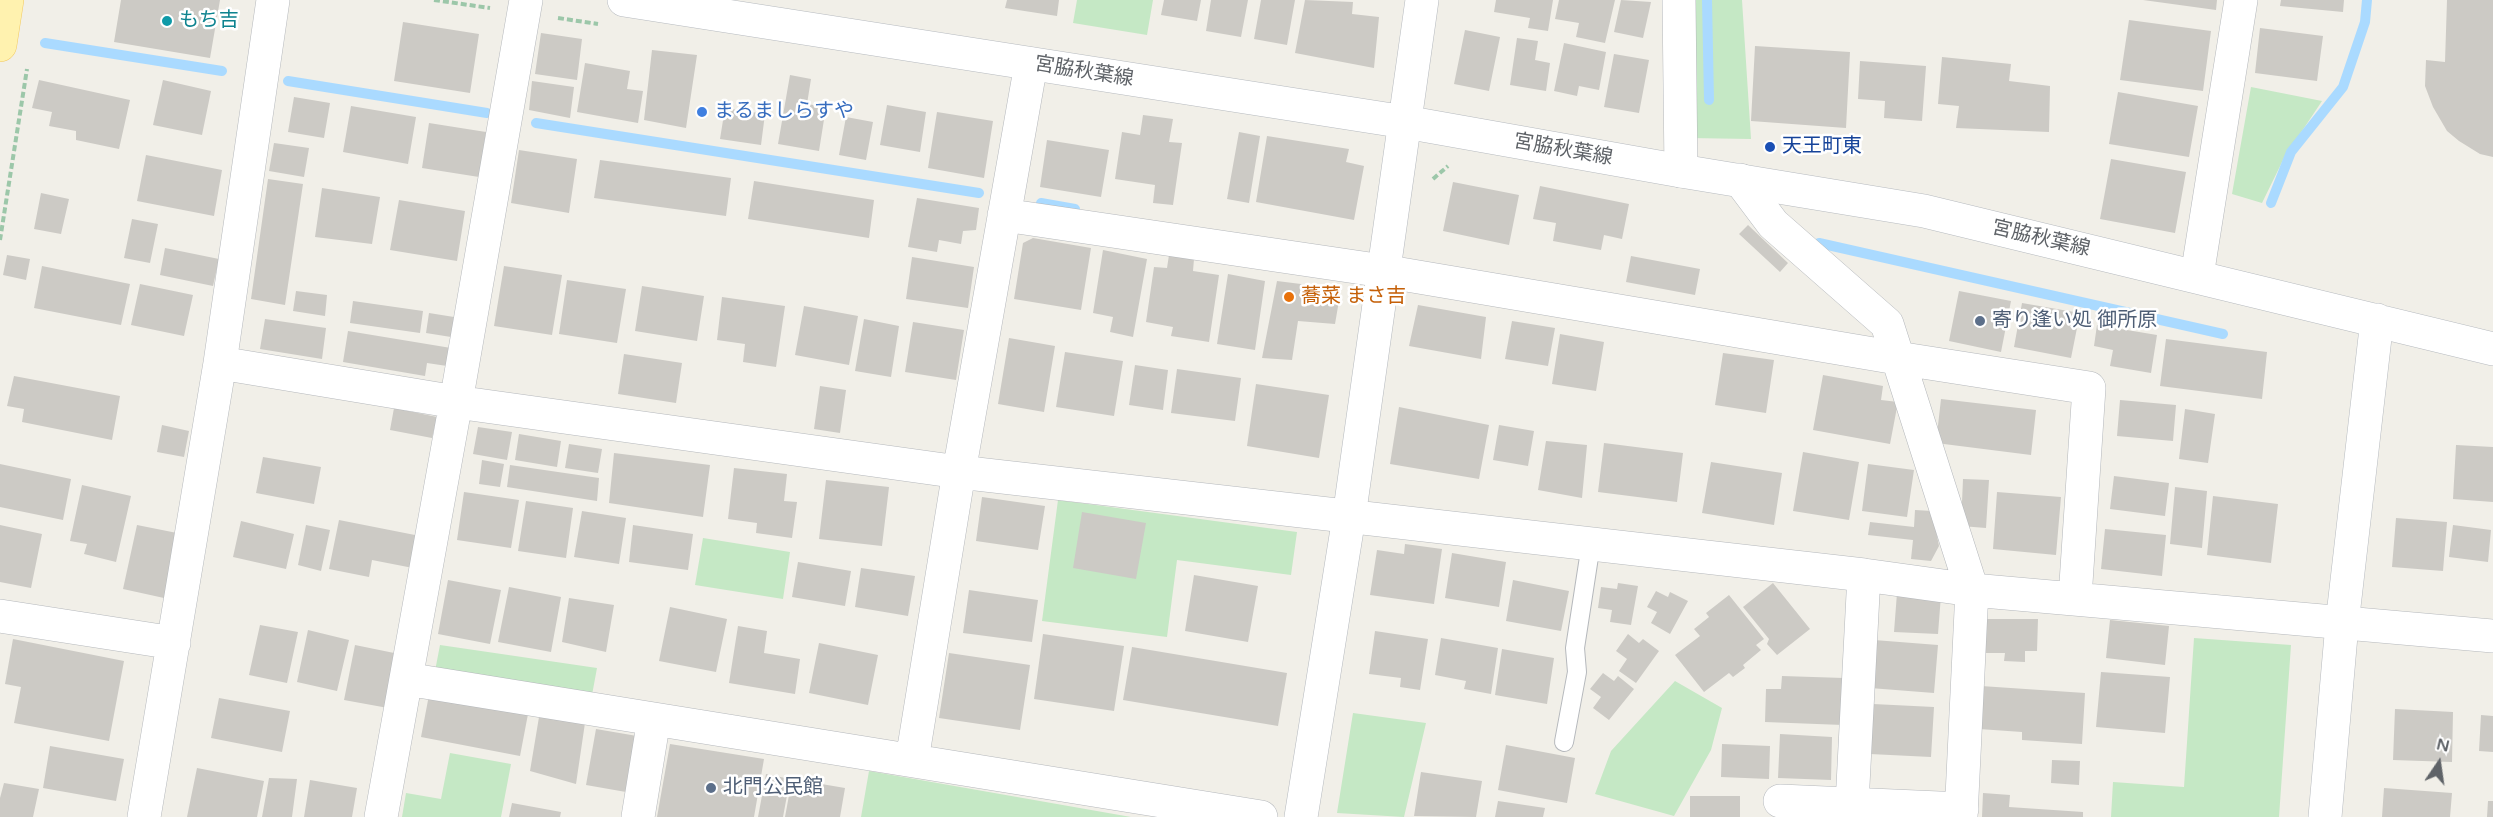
<!DOCTYPE html>
<meta charset="utf-8">
<style>
body{margin:0}
#map{position:relative;width:2493px;height:817px;overflow:hidden;background:#f1efe8;font-family:"Varela Round",sans-serif}
canvas{display:block}
.north{position:absolute;left:2409px;top:733px;width:60px;height:60px;-webkit-text-stroke:4px #fff;paint-order:stroke;rotate:13deg;font-size:16px;font-weight:700;line-height:24px;text-align:center;color:#5f6368}
.north::after{content:'';display:block;margin:auto;width:21px;height:27px;background:#5f6368;clip-path:polygon(50% 0,100% 100%,50% 72%,0 100%)}
</style>
<div id="map">
<canvas width="2493" height="817"></canvas>
<div class="north">N</div>
</div>
<script>
const ctx = document.querySelector('canvas').getContext('2d');
ctx.lineJoin = 'round';
function fillPath(path, color) {
  ctx.fillStyle = color;
  ctx.fill(path, 'evenodd');
}
function strokePath(path, color, width, dash) {
  ctx.strokeStyle = color;
  ctx.lineWidth = width;
  ctx.lineCap = dash ? 'butt' : 'round';
  ctx.setLineDash(dash || []);
  ctx.stroke(path);
}
function drawText(font, color, halo, rows, align = 'center') {
  ctx.font = font + ' "Varela Round","Noto Sans JP",sans-serif';
  ctx.lineWidth = 5;
  ctx.setLineDash([]);
  ctx.textBaseline = 'middle';
  ctx.strokeStyle = halo;
  ctx.fillStyle = color;
  for (const [text, x, y, turn = 0] of rows) {
    ctx.save();
    ctx.translate(x, y);
    ctx.rotate((+turn || 0) * Math.PI / 180);
    ctx.textAlign = isNaN(turn) ? turn : align;
    if (halo) ctx.strokeText(text, 0, 0);
    ctx.fillText(text, 0, 0);
    ctx.restore();
  }
}
fillPath(new Path2D(`
 M1077,0H1153L1147,35L1073,23Z
 M1685,0H1742L1751,139L1689,138Z
 M2251,87L2322,101L2284,158L2262,203L2232,194Z
 M1058,500L1297,532L1291,575L1177,560L1167,637L1042,621Z
 M703,538L790,552L783,599L695,585Z
 M2194,638L2291,645L2279,817H2111L2113,782L2184,787Z
 M440,645L597,668L592,695L435,671Z
 M1675,681L1722,708L1711,750L1674,816L1595,794L1611,751Z
 M1353,713L1426,723L1404,817L1337,813Z
 M450,753L511,764L501,817H402L406,793L441,799Z
 M869,771L1131,817H861Z`), '#c5e8c5');
strokePath(new Path2D(`
 M1707,0L1709,100
 M45,43L222,71
 M288,81L487,113
 M536,123L979,193
 M1041,203L1075,209
 M2271,203L2291,152L2343,87L2365,22L2367,0
 M1819,243L2223,334`), '#aadaff', 10);
fillPath(new Path2D(`
 M121,0H220L210,58L114,42Z
 M1007,0H1059L1057,16L1005,8Z
 M1164,0H1201L1197,21L1161,15Z
 M1211,0H1248L1241,37L1206,31Z
 M1261,0H1295L1287,45L1254,39Z
 M1305,0L1353,2L1352,14L1379,17L1374,68L1295,53Z
 M1496,0H1553L1548,31L1528,28L1530,18L1494,12Z
 M1559,0H1615L1605,43L1576,37L1579,23L1555,19Z
 M1621,0L1651,2L1643,38L1614,32Z
 M2143,0H2217L2216,10Z
 M2281,0H2344L2343,12L2280,6Z
 M2447,0H2493V157L2480,154L2459,141L2447,131L2433,107L2425,86L2426,60L2445,62Z
 M2129,20L2211,31L2203,91L2120,80Z
 M403,22L479,34L470,93L394,81Z
 M2260,28L2323,36L2317,81L2255,73Z
 M1465,30L1500,37L1489,91L1454,84Z
 M541,33L582,39L577,80L535,74Z
 M1517,38L1538,41L1535,60L1550,63L1546,91L1510,85Z
 M1564,43L1606,52L1599,90L1579,86L1577,96L1554,91Z
 M1755,46L1850,52L1846,128L1751,121Z
 M652,50L697,55L686,128L644,120Z
 M1614,54L1649,60L1639,113L1604,107Z
 M1942,57L2011,64L2009,81L2050,86L2049,132L1956,128L1959,106L1938,104Z
 M1860,61L1926,66L1922,121L1884,118L1885,101L1858,99Z
 M585,63L630,71L627,89L643,91L638,123L577,112Z
 M790,75L811,79L807,104L826,107L819,151L778,144Z
 M39,80L130,100L119,149L76,140V131L49,126L52,112L32,108Z
 M163,80L211,91L202,135L153,125Z
 M532,81L574,87L570,118L529,110Z
 M2118,92L2198,106L2189,157L2109,144Z
 M294,97L330,103L324,138L288,132Z
 M887,105L926,112L920,152L880,145Z
 M351,106L416,117L408,164L343,152Z
 M725,108L765,114L761,145L720,139Z
 M937,112L993,121L984,178L928,168Z
 M1143,115L1173,119L1169,142L1182,143L1173,205L1153,203L1155,185L1115,179L1122,132L1140,135Z
 M846,117L873,122L866,160L839,155Z
 M429,123L486,132L479,177L422,168Z
 M1239,132L1260,136L1249,203L1227,199Z
 M1267,136L1349,149L1346,162L1364,166L1354,220L1256,202Z
 M1047,140L1109,150L1101,197L1040,187Z
 M274,143L309,148L304,177L269,171Z
 M519,150L577,159L569,213L511,203Z
 M146,155L222,170L214,216L137,201Z
 M2111,159L2186,172L2175,233L2100,219Z
 M600,160L731,178L726,216L594,198Z
 M268,179L303,184L285,305L251,299Z
 M754,181L874,200L869,238L748,219Z
 M1453,182L1519,195L1509,245L1443,231Z
 M1540,186L1629,204L1622,239L1604,235L1601,250L1553,241L1556,223L1533,219Z
 M322,188L380,197L372,244L315,237Z
 M41,193L69,199L61,234L34,229Z
 M917,198L979,208L976,230L963,231L961,244L939,240L937,252L908,247Z
 M399,200L465,211L457,261L390,250Z
 M132,219L158,224L150,263L124,258Z
 M1748,225L1788,263L1780,272L1739,234Z
 M1033,238L1091,248L1081,310L1014,299L1023,243Z
 M165,248L219,259L213,286L160,275Z
 M1103,250L1147,259L1133,337L1110,332L1113,317L1093,313Z
 M7,255L30,259L26,280L3,275Z
 M1169,255L1194,259L1193,271L1219,275L1209,342L1171,336L1173,327L1146,322L1154,267L1167,268Z
 M1631,256L1700,269L1695,295L1626,282Z
 M912,257L974,267L968,308L906,299Z
 M42,266L130,284L121,325L34,308Z
 M504,266L562,275L552,335L494,326Z
 M1228,274L1265,281L1255,350L1217,344Z
 M567,280L626,289L617,343L559,334Z
 M1277,281L1341,289L1335,324L1298,321L1292,360L1262,358Z
 M140,284L193,295L184,336L131,325Z
 M642,286L704,296L697,341L635,331Z
 M296,291L327,295L325,316L293,311Z
 M1959,291L2011,301L2001,352L1949,341Z
 M722,297L785,306L776,367L743,362L745,344L717,340Z
 M353,301L423,311L420,333L350,323Z
 M2022,303L2080,313L2071,358L2014,347Z
 M1418,305L1486,317L1481,359L1409,346Z
 M804,306L858,316L849,365L795,355Z
 M429,313L454,317L451,337L426,333Z
 M265,319L326,328L322,359L260,349Z
 M864,319L899,326L891,377L855,371Z
 M1512,321L1555,328L1548,366L1505,359Z
 M913,322L964,330L956,380L905,372Z
 M2097,325L2157,335L2151,373L2110,366L2113,350L2094,346Z
 M348,331L451,348L447,366L427,363L425,376L343,362Z
 M1560,334L1604,342L1596,391L1552,384Z
 M1009,338L1055,346L1044,412L998,404Z
 M2166,339L2267,352L2262,399L2160,386Z
 M1065,352L1123,361L1114,416L1056,407Z
 M1723,353L1774,360L1766,413L1715,405Z
 M624,354L682,363L676,403L618,394Z
 M1135,365L1168,370L1163,410L1129,405Z
 M1177,369L1241,378L1235,421L1171,413Z
 M1823,375L1883,386L1881,400L1898,402L1890,444L1813,430Z
 M14,376L120,396L112,440L22,422L24,409L7,406Z
 M1256,384L1329,395L1319,458L1247,446Z
 M820,386L846,390L840,433L814,429Z
 M1941,399L2036,410L2031,455L1936,443Z
 M2120,400L2176,405L2173,441L2117,436Z
 M1399,407L1489,425L1479,479L1390,464Z
 M394,408L437,417L432,438L390,430Z
 M2185,409L2215,414L2208,463L2179,459Z
 M162,425L189,431L184,457L157,452Z
 M1499,425L1534,431L1528,466L1493,460Z
 M478,427L512,432L507,460L473,454Z
 M519,434L561,441L557,467L515,460Z
 M1546,441L1587,445L1582,498L1538,490Z
 M1604,443L1683,453L1677,502L1598,492Z
 M569,444L602,449L598,473L565,468Z
 M2456,445L2493,447V502L2453,499Z
 M1803,452L1859,462L1849,520L1793,511Z
 M614,453L710,465L703,517L609,503Z
 M263,457L321,467L314,504L256,493Z
 M482,460L504,464L500,487L479,484Z
 M1711,462L1782,473L1774,525L1702,513Z
 M0,464L71,479L63,520L0,507Z
 M1868,464L1914,470L1907,517L1862,511Z
 M510,465L599,478L597,501L507,487Z
 M734,468L787,474L784,501L797,502L792,538L756,533L757,523L728,519Z
 M2114,476L2169,483L2165,516L2110,509Z
 M1963,479L1989,480L1986,528L1961,526Z
 M826,480L889,487L882,546L819,539Z
 M82,485L131,496L116,562L84,554L87,544L70,541Z
 M2175,487L2207,491L2202,548L2170,544Z
 M464,492L519,500L511,548L457,540Z
 M1997,492L2061,497L2056,555L1993,549Z
 M2213,496L2278,504L2271,563L2207,555Z
 M982,497L1045,506L1038,550L976,541Z
 M526,501L573,508L566,558L518,551Z
 M1915,510L1932,511L1939,546L1931,561L1911,559L1913,540L1868,535L1870,522L1914,527Z
 M582,511L626,518L619,564L574,557Z
 M1082,512L1146,523L1136,579L1073,568Z
 M2396,518L2447,522L2443,571L2392,567Z
 M339,520L420,536L413,568L372,560L369,577L329,569Z
 M241,521L294,534L286,569L233,557Z
 M0,525L42,534L31,588L0,582Z
 M137,525L177,533L164,598L123,589Z
 M306,525L330,530L321,571L298,565Z
 M633,525L693,534L688,570L629,562Z
 M2453,525L2491,530L2488,562L2449,557Z
 M2105,529L2166,535L2162,576L2101,569Z
 M1405,544L1442,549L1434,604L1370,595L1377,550L1404,554Z
 M1452,553L1506,562L1499,607L1445,598Z
 M798,562L851,571L845,606L792,597Z
 M861,568L915,576L908,616L855,607Z
 M1194,575L1258,586L1248,642L1185,631Z
 M448,580L501,590L490,644L438,634Z
 M1513,580L1569,591L1561,631L1506,621Z
 M1618,583L1638,586L1631,625L1610,622L1612,610L1598,608L1601,587L1617,589Z
 M1773,583L1810,629L1777,655L1767,644L1769,639L1743,607Z
 M509,587L561,597L551,652L498,642Z
 M969,590L1038,600L1032,642L963,633Z
 M1656,591L1668,597L1670,592L1688,601L1670,634L1651,623L1657,612L1647,607Z
 M1897,593L1941,595L1938,634L1894,632Z
 M1729,595L1764,639L1756,645L1761,650L1743,665L1745,668L1733,677L1729,673L1704,692L1675,655L1700,636L1694,629L1709,617L1706,613Z
 M569,598L614,605L606,652L562,642Z
 M670,607L727,619L716,672L659,661Z
 M1983,619H2038L2037,651H2025V662L2004,661L2005,653H1982Z
 M2110,620L2169,626L2165,665L2106,658Z
 M260,625L298,632L287,683L249,675Z
 M738,626L767,631L764,653L800,659L795,694L729,683Z
 M308,630L349,640L337,691L297,682Z
 M1375,631L1428,639L1420,690L1400,687L1401,678L1369,674Z
 M1043,634L1124,646L1114,711L1034,699Z
 M1628,634L1639,643L1643,639L1659,651L1636,683L1619,671L1627,659L1616,651Z
 M1441,638L1498,648L1491,694L1464,689L1466,681L1435,675Z
 M13,639L124,661L109,741L14,723L21,687L5,684Z
 M1874,640L1938,645L1934,693L1870,688Z
 M819,643L878,655L868,705L809,693Z
 M355,645L399,654L388,708L344,700Z
 M1132,647L1287,673L1278,726L1123,700Z
 M1502,649L1554,658L1547,704L1495,695Z
 M949,653L1030,665L1020,730L939,718Z
 M2101,672L2170,677L2165,733L2096,727Z
 M1603,673L1614,681L1618,676L1634,689L1609,720L1593,708L1601,697L1590,689Z
 M1782,676L1844,678L1843,725L1765,722L1766,689H1781Z
 M1981,686L2085,693L2082,744L2022,740V732L1979,729Z
 M429,695L528,714L520,756L421,737Z
 M219,698L290,711L282,752L211,738Z
 M1873,704L1934,707L1931,757L1870,754Z
 M2395,709L2453,712L2452,762L2393,760Z
 M2481,715L2493,716V752L2479,751Z
 M539,717L585,723L576,784L530,771Z
 M596,729L637,736L626,792L586,785Z
 M1780,734L1832,737L1831,780L1778,778Z
 M670,744L764,759L754,817H657Z
 M1722,744L1770,746L1769,779L1721,777Z
 M1506,745L1575,758L1567,803L1498,790Z
 M50,746L124,759L116,801L43,788Z
 M2052,760L2080,761L2079,785L2051,783Z
 M197,768L264,781L257,817H187Z
 M1421,772L1482,781L1476,817L1414,816Z
 M766,774L790,779L783,817H758Z
 M269,778L297,779L292,817H262Z
 M792,779L845,788L840,817H785Z
 M310,780L357,788L352,817H304Z
 M4,783L39,789L33,817H0V798Z
 M2384,788L2452,793L2450,817H2382Z
 M1983,793L2010,795L2009,807L2083,812V817H1982Z
 M1690,796H1740V817H1690Z
 M1498,801L1545,808L1543,817H1495Z
 M2488,801H2493V817H2487Z
 M512,803L561,812L560,817H509Z`), '#cccac5');
const lane = new Path2D(`
 M1564,742L1577,672L1575,648L1591,544`);
const street = new Path2D(`
 M1679,0L1681,171
 M1740,180L1773,224L1887,324L1972,590L1961,817
 M1004,215L1383,271L1897,358L2089,388L2075,598
 M2197,276L2241,0
 M220,363L456,402L959,472L1864,575L1972,590L2493,636
 M0,616L174,643
 M406,679L1261,817
 M912,760L959,472L1031,64
 M1780,801L1962,809
 M1852,804L1864,575
 M144,817L220,363L273,0
 M381,817L456,402L526,0
 M638,817L654,719`);
const secondary = new Path2D(`
 M624,0L1405,122L1681,171L1924,211L2493,349
 M1301,817L1349,517L1422,0
 M2325,817L2342,624L2377,320`);
const primary = new Path2D(`
 M0,45L7,0`);
strokePath(lane, '#b5b8bc', 20);
strokePath(street, '#b5b8bc', 34);
strokePath(secondary, '#b6babf', 34);
strokePath(primary, '#f2c960', 34);
strokePath(new Path2D(`
 M434,0L490,8
 M558,18L598,24
 M1433,179L1448,166
 M0,240L27,69`), '#9cc7a9', 4, [6, 3]);
strokePath(lane, '#fff', 18);
strokePath(street, '#fff', 33);
strokePath(secondary, '#fff', 33);
strokePath(primary, '#fff2af', 33);
for (const [x, y, r, color] of [
 [167,21,6,"#0f9aa8"],
 [702,112,6,"#3f7fe0"],
 [1770,147,6,"#1a4fb4"],
 [1289,297,6,"#e8710a"],
 [1980,321,6,"#5c6f8a"],
 [711,788,6,"#5c6f8a"]
]) {
  const dot = new Path2D();
  dot.arc(x, y, r, 0, 2 * Math.PI);
  ctx.fillStyle = color;
  ctx.fill(dot);
  strokePath(dot, '#fff', 2);
}
drawText('20px', '#0d838f', '#fff', [
 ["もち吉",179,21]
], 'left');
drawText('20px', '#5f6368', '#fff', [
 ["宮脇秋葉線",1084,72,9],
 ["宮脇秋葉線",1563,150,10],
 ["宮脇秋葉線",2041,239,13]
]);
drawText('20px', '#366cbe', '#fff', [
 ["まるましらすや",714,112]
], 'left');
drawText('20px', '#164399', '#fff', [
 ["天王町東",1782,147]
], 'left');
drawText('20px', '#c56008', '#fff', [
 ["蕎菜 まさ吉",1301,297]
], 'left');
drawText('20px', '#4e5e75', '#fff', [
 ["寄り逢い処 御所原",1992,321],
 ["北門公民館",723,788]
], 'left');
</script>
